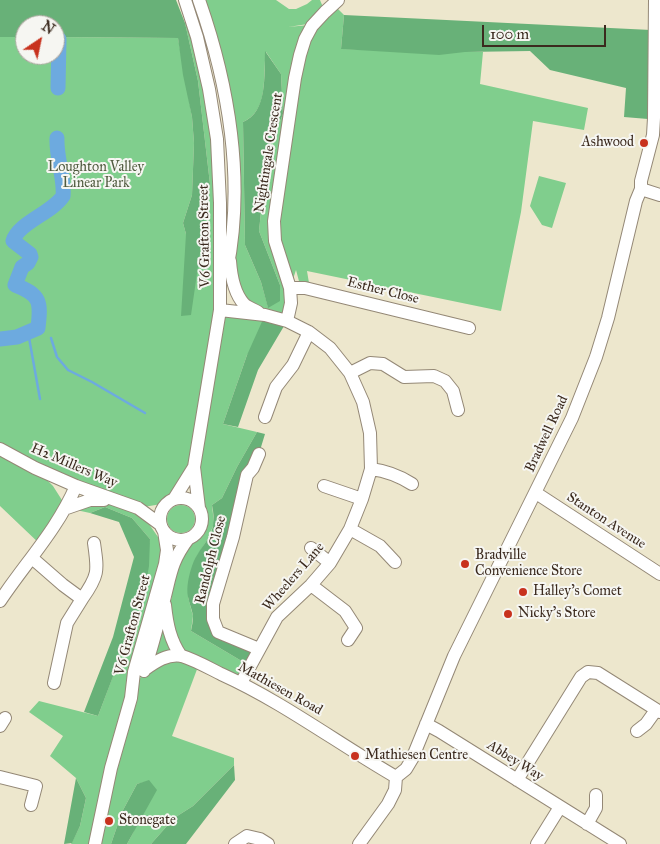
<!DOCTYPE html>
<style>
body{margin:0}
#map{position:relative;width:660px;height:844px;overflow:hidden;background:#ede7cd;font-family:"IM FELL Great Primer",serif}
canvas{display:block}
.north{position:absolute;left:15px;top:15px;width:50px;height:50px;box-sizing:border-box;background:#f6f6f2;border:1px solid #aba49d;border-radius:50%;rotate:34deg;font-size:14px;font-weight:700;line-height:20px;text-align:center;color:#3b2a1e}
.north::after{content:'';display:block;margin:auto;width:18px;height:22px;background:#c8321e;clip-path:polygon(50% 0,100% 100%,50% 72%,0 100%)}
.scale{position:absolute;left:482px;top:25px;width:124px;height:22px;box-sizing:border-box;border:2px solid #3b2a1e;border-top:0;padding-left:6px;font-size:15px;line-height:18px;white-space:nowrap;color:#3b2a1e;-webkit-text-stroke:4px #f6f6f2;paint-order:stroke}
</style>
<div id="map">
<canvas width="660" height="844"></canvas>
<div class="north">N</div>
<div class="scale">100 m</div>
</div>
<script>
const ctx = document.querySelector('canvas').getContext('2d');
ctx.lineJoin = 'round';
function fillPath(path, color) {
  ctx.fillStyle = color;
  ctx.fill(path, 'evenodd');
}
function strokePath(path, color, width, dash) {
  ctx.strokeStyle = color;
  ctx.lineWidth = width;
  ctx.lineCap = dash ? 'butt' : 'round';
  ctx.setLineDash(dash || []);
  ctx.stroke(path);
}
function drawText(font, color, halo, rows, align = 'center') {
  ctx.font = font + ' "IM FELL Great Primer",serif';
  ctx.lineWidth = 4;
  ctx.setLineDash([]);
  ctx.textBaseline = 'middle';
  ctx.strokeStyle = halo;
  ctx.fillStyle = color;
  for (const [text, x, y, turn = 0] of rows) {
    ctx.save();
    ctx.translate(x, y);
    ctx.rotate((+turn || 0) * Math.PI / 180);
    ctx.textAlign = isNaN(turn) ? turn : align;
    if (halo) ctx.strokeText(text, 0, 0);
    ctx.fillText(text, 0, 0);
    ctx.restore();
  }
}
fillPath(new Path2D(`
 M198,0H276L289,9H296L307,4L312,0H320L325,12L308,24L288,27L309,25L336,7L344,15L341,49L483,52L480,84L588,108L584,130L533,121L521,212L501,311L307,271L309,283L300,285L296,270L290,288L291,303L247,355L223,424L257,432L237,467L222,498L212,505L214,523L209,537L197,556L188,597L193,616L191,631L250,666L241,683L199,664L172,736L234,758V765L193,806L174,818L151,844H127L133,833L149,781L137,784L122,812L111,844H71L80,826L86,798L76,778L50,756L63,736L29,712L39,701L98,716L128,636L150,539L132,518L105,507L90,513L67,508L42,546L0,506V37H25V55H55V37L178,38L192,117L194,143L192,195L183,223L186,234L201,241L210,184L198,81L185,23L193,24L209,89L220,310L245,305L233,283L232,141ZM266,52L281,74L283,114L267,153L259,231L280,285L268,307L261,282L245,245L243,122C270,110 262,75 266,52ZM194,467L199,508L202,518L201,526L171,568L172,597L144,670L132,696L167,550L138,508L167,503ZM36,469L110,500L67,508L53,486Z
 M539,176L566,183L552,228L542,225L530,206Z
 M167 519a14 14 0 1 1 28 0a14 14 0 1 1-28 0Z`), '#80ce8d');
fillPath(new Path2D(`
 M0,0H176L185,23L198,81L210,184L191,315L181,316L186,234L183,223L192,195L194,143L192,117L183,75L178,38L55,37V25H25V37H0Z
 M344,15L651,30L648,119L624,117L626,88L550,70L530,51L465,52L439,55L341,49Z
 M265,51L281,74L283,114L267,153L259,231L280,285V301L268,308L261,282L245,245L243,122C268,112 264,74 265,51Z
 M265,315L287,321L258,370L238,427L223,424L247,355Z
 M257,432L265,434L213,604L218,632L259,649L250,666L191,631C192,626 193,621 193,616C192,609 189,603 188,597C186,587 189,575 192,566C201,541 219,538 212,505L222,498L237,467Z
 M105,507L132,518L150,539L149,566L144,595L98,716L84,712L113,637L134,557L119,522L90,513Z
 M234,765L235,780L186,844H151L174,818L193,806Z
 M76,778L86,798L80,826L72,843L64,844Z
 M149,780L157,790L127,844H111L122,812L137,784Z`), '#68b178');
strokePath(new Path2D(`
 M28,332L40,399
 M51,338L57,357L68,370L92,382L145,413`), '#6daadf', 2.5);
strokePath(new Path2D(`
 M58,88L59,39
 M0,339L17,337L38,328C41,302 41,295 15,285L22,267L28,263L31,257L30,254L13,241C18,223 52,213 63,196C65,179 56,158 57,138`), '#6daadf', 15);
const minor = new Path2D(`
 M185,0L197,37L209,89L217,139L220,203V310L194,467L199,508
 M199,0C229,85 245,181 227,270
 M641,189L660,195
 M230,261C231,275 234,293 244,304C247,307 253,309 258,312
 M290,288H305L469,328
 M220,310L265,315L287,321L309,332L330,348L350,373L363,402L370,433L371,469L362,499L350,529L330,563L311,585L277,617L241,683
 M287,321L291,303L290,288L275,241L274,221L295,78L300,55L305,39L312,26L325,12L338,0
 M350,373L370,363L383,364L404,377L434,376L445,381L453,391L458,410
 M265,417L276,387L293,365L309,332
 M0,449L35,468L76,486L138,508L161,525
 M259,454L253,468L247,475L233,537L213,604V619L218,632L259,649
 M371,469C387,471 398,475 412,484
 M324,486L362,499
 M536,493L660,574
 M160 519a21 21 0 1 1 42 0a21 21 0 1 1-42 0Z
 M174,499L194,467
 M67,508L90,500H104
 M350,529L380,546L395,562
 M311,548L330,563
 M32,558L63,585L82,599L67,623L54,683
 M311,585L345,611L356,628L348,640
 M82,599C99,575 98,571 94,543
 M0,601C26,562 57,530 76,486
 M165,605C167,624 170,640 181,656
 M144,670C155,662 168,653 182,656C195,660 209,668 221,674C283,702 337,743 396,777
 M144,671C152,648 158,624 164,600C171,573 171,562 188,539
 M426,724L439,731L620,844
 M0,726L5,718
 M637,731L646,724L656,710
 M0,777L36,786L31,805
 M517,780L581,677L588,672L598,673L660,712
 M587,824L596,808V795
 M95,844L111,768L131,698L134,672L165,564L167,550L164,531
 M235,844L247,836L260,839L268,844
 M359,844L388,804L395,790L396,777L406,769L412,759L454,656L572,418L596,357L608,318L636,201L641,189V181L653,135L654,118L655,0
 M537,844L560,807`);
strokePath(minor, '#948876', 14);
strokePath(minor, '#fff', 12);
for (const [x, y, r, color] of [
 [644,143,5,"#c8321e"],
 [465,564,5,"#c8321e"],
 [523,592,5,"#c8321e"],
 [508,614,5,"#c8321e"],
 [355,756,5,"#c8321e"],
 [109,821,5,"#c8321e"]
]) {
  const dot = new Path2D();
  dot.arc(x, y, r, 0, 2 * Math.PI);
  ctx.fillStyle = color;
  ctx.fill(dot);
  strokePath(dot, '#f6f6f2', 2);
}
drawText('14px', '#3b2a1e', '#f6f6f2', [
 ["Ashwood",634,143,"right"],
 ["Bradville",475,556],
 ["Convenience Store",475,572],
 ["Halley's Comet",533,592],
 ["Nicky's Store",518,614],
 ["Mathiesen Centre",365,756],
 ["Stonegate",119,821]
], 'left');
drawText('14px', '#3b2a1e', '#f6f6f2', [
 ["Nightingale Crescent",269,153,-81],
 ["V6 Grafton Street",205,236,-91],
 ["Esther Close",383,291,14],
 ["Bradwell Road",547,434,-65],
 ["H2 Millers Way",74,466,23],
 ["Stanton Avenue",606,521,33],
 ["Randolph Close",211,560,-76],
 ["Wheelers Lane",294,577,-49],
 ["V6 Grafton Street",133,625,-75],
 ["Mathiesen Road",280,689,29],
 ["Abbey Way",515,761,32]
]);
drawText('14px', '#505b3f', '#f6f6f2', [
 ["Loughton Valley",96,168],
 ["Linear Park",96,184]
]);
</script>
